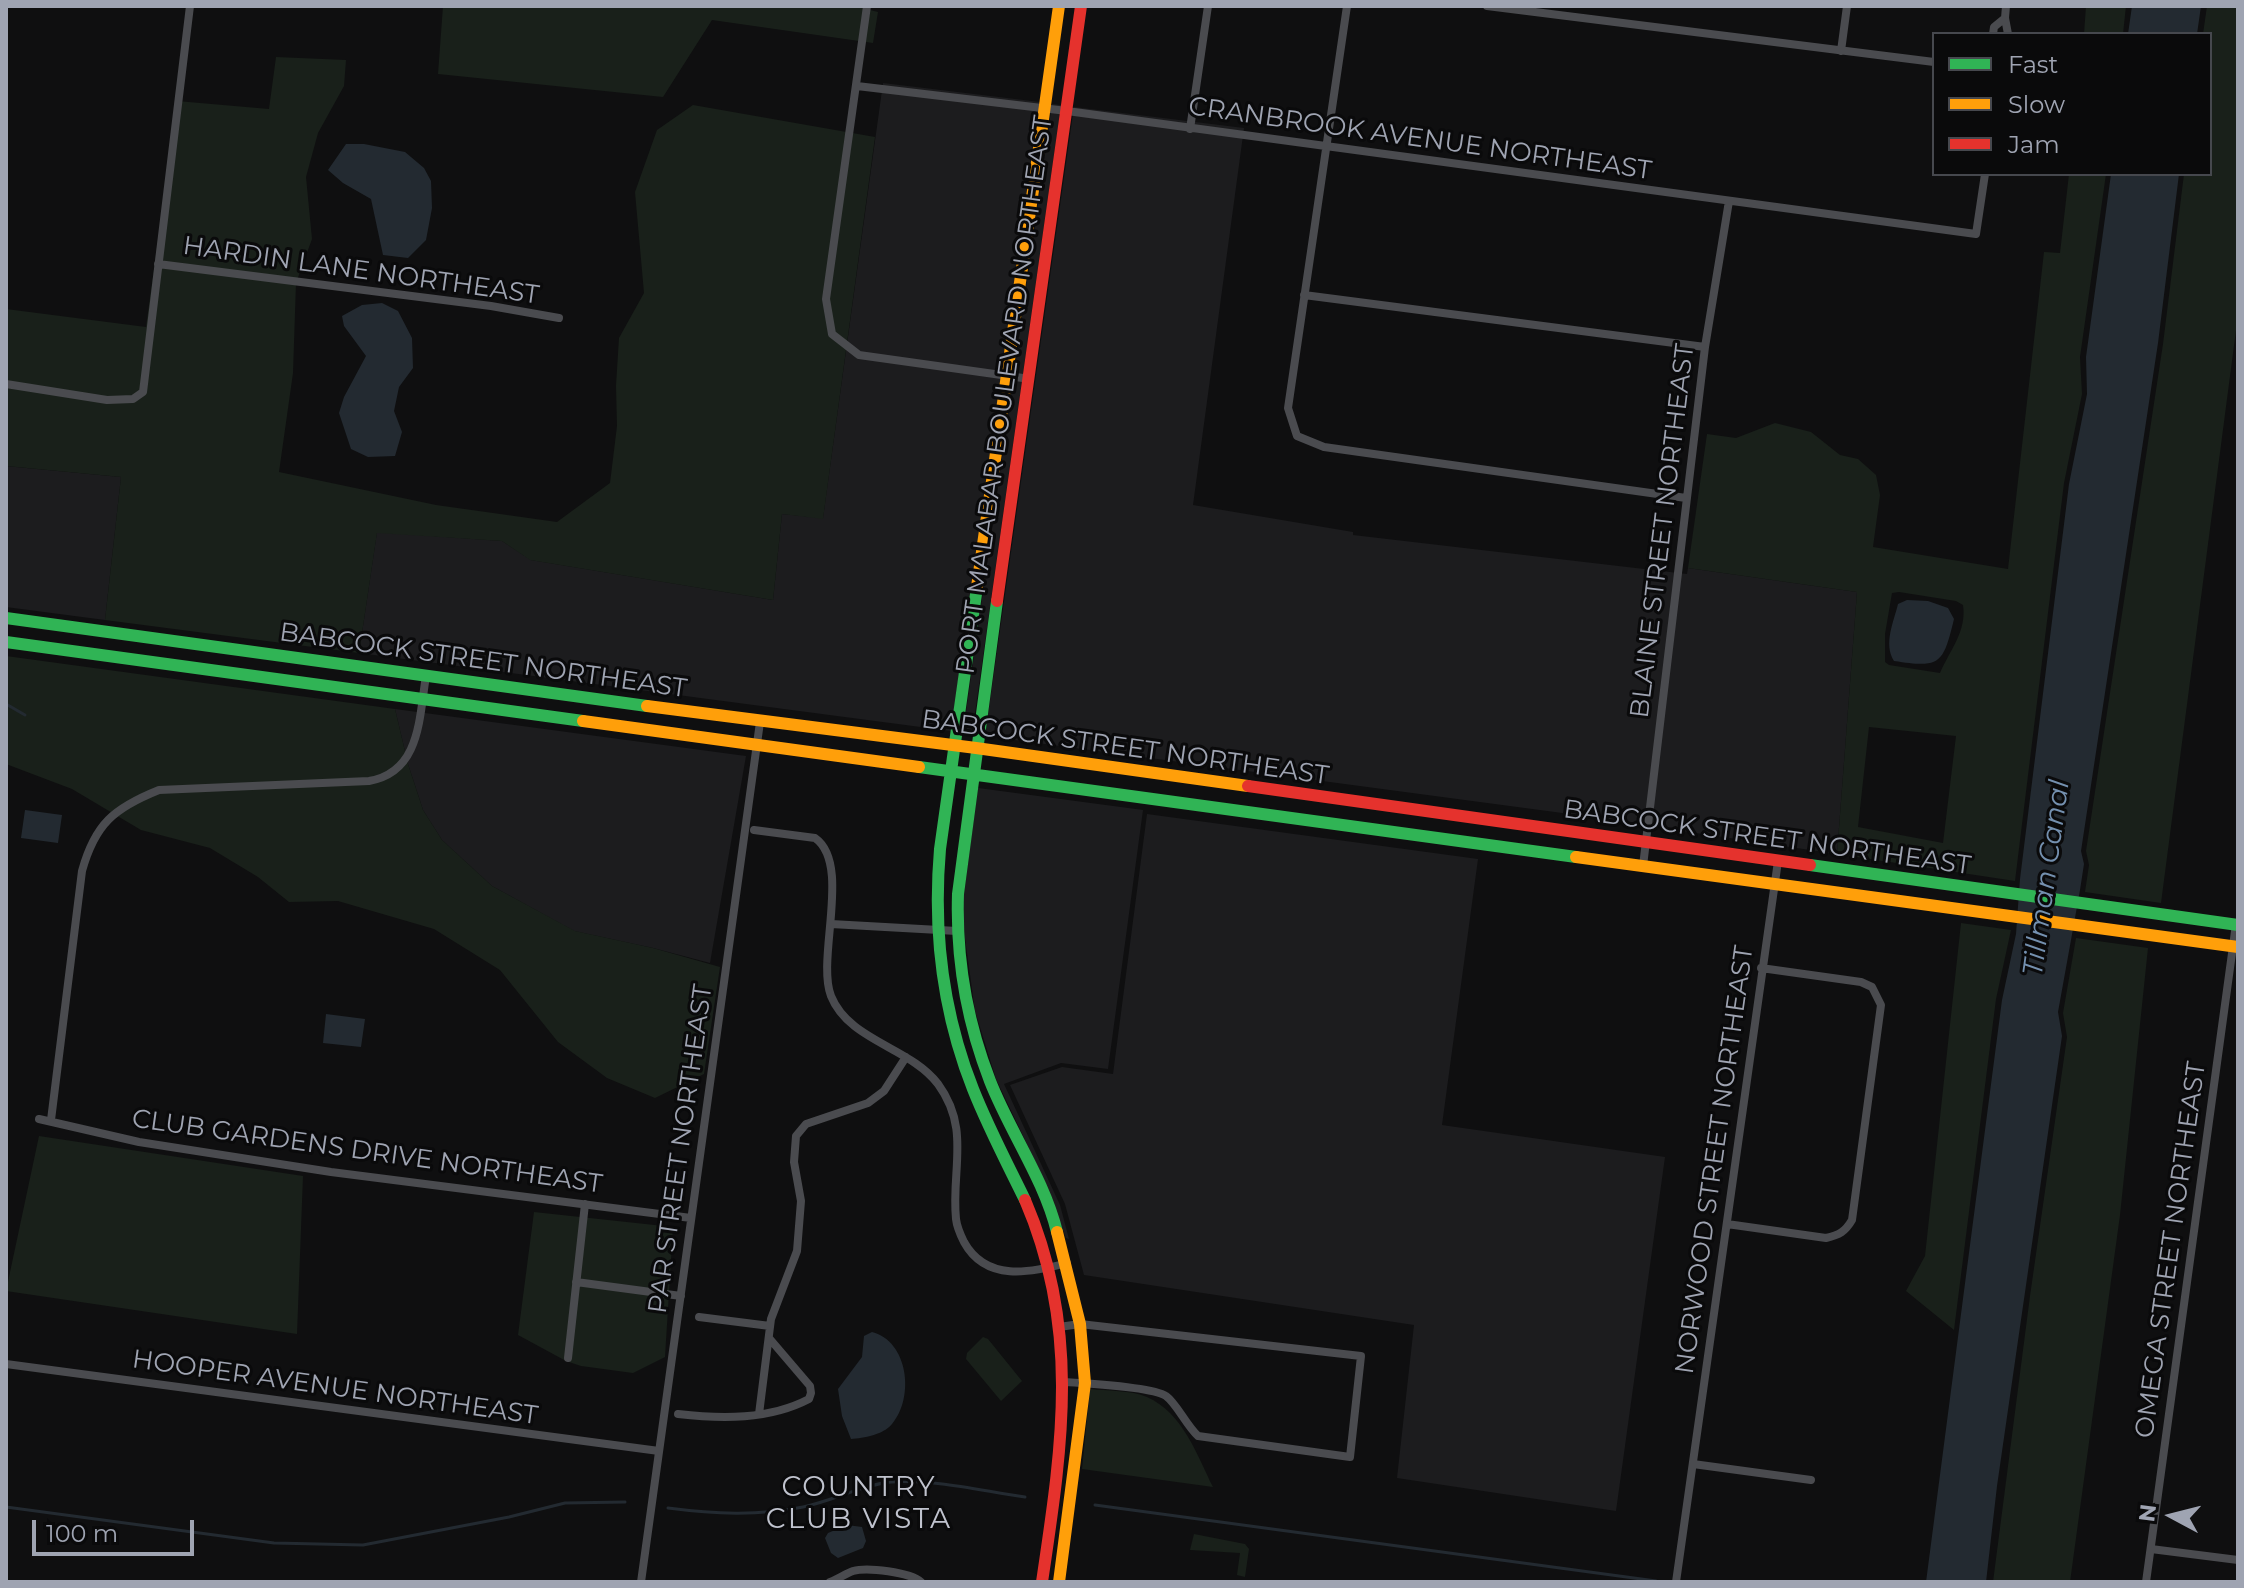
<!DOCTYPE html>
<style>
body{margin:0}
#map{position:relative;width:2244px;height:1588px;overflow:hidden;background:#0f0f10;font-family:Montserrat,sans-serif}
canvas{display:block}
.frame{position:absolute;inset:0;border:8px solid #9fa4b2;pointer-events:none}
.legend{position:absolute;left:1932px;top:32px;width:280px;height:144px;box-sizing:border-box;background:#0a0a0b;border:2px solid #46484e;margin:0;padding:10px 14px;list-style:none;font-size:24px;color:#9fa4b2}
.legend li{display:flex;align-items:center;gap:16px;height:40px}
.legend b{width:40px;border:2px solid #46484e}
.north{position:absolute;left:2132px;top:1476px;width:80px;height:80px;-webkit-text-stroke:6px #0a0a0b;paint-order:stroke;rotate:277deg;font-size:22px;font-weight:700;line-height:32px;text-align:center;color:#9fa4b2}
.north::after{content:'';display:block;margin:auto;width:28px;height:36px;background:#9fa4b2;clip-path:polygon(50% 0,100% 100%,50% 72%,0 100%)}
.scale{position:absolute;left:32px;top:1520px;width:162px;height:36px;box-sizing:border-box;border:4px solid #9fa4b2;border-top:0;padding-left:10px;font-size:24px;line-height:28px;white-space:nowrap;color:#9fa4b2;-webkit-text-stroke:6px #0a0a0b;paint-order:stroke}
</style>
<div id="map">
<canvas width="2244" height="1588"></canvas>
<div class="frame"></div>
<ul class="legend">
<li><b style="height:10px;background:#30b455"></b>Fast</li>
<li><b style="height:10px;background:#ff9f0a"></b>Slow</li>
<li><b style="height:10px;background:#e5322d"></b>Jam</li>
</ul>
<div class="north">N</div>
<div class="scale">100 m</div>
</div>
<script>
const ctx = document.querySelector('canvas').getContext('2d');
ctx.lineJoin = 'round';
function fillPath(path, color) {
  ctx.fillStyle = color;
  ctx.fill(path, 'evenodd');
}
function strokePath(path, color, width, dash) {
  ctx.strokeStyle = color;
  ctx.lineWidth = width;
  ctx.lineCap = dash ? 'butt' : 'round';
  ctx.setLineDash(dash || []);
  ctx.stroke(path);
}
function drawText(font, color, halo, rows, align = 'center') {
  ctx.font = font + ' Montserrat,sans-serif';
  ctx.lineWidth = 6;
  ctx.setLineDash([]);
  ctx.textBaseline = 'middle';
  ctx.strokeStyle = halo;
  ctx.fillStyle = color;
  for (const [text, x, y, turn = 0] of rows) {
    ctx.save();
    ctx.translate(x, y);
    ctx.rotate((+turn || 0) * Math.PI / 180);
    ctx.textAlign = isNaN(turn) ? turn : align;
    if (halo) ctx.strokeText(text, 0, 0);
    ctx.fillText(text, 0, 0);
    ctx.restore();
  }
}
fillPath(new Path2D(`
 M883,83L1040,102L951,731L359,653L377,532L502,541L531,560L773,600L782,514L823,518Z
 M1052,104L1061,105L972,734L963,733Z
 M1074,107L1244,128L1193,505L1353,532V535L1687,574L1688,568L1857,592L1837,854L1555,812L985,736Z
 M6,466L121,477L105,620L6,607Z
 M395,709L746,756L710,963L653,948L574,931L492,886L442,840L423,810L408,764Z
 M978,788L1143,810L1108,1069L1061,1063L1004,1084L1060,1205L1069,1239L1066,1238L1045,1182L996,1079L975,1011L964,931V894Z
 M1147,814L1478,859L1442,1125L1665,1157L1616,1511L1397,1478L1414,1325L1084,1275L1065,1204L1010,1085L1062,1067L1113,1074Z`), '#1c1c1e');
fillPath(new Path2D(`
 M443,6H866V9L878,12L873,43L712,20L663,97L438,74Z
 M2086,6H2126L2123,34H2084Z
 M2207,6H2238V315L2161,903L2085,892L2089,865L2086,851L2163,344L2184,174H2210V34H2203Z
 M276,57L346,60L344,86L318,133L306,177L312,239L296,283L293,373L279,472L436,505L557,522L610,483L617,426L616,386L619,338L644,293L635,192L657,130L693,105L875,137L823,519L782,514L773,600L530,560L502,541L377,533L359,653L105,620L121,477L6,466V309L146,327L177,101L269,109Z
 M2069,174H2106L2080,357L2082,394L2064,483L2015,881L1837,854L1857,592L1688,568L1707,434L1736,438L1775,423L1811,432L1840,455L1858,459L1876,475L1880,495L1873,547L2008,569L2044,252L2060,253ZM1899,592L1956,601L1963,605C1967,631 1950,650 1940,673L1889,665L1885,662V634L1892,593ZM1869,727L1956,736L1943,843L1858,827Z
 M6,656L395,709L408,764L423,810L442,840L492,886L575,931L653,948L720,967L704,1074L655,1098L607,1078L558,1042L500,970L434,929L338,901L289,902L258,877L210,848L141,830L72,789L6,764Z
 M1961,923L2011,930L1996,999L1954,1330L1906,1291L1925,1256Z
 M2076,938L2148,948L2120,1215L2070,1582H1993L2030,1296L2067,1037L2063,1013Z
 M39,1136L303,1176L297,1334L6,1291Z
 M534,1212L673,1227L665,1357L633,1373L581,1366L566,1361L518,1335Z
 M983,1337L988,1339L1022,1381L1001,1401L966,1359L967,1353Z
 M1090,1389C1107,1391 1131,1390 1147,1397C1183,1413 1197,1455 1213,1487L1082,1469Z
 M1194,1534L1245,1544L1249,1549L1245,1577L1237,1575L1240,1553L1190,1550Z`), '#19201a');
fillPath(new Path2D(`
 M2132,6H2201L2197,34H2128Z
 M346,144H364L405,152L424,168L431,181L432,208L426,240L408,258L383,255L371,199L343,183L328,170Z
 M2111,174H2179L2158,343L2081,851L2084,864L2080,890L2058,1012L2062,1036L1997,1486L1986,1582H1926L2002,1000L2016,934L2020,879L2069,484L2087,394L2086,357Z
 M382,303L398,311L412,338L413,368L399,387L394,411L402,432L395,456L368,457L351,449L339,413L344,397L366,356L344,326L342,316L362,305Z
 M1907,600L1928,601L1948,608L1954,619C1943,665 1940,668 1894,661C1883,644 1894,621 1898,604Z
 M25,810L62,815L58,843L21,838Z
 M326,1014L365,1019L361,1047L323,1043Z
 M872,1332C908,1341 915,1397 892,1424C883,1435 864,1438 851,1439L842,1416L838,1389L862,1357L864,1336Z
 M847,1525L862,1527L866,1541L863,1548L838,1558L831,1553L825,1538L828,1533Z`), '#232a31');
strokePath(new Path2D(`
 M6,704L25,715
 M1095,1505L1656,1581
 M6,1507L274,1543L363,1545L509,1517L565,1503L625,1502
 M668,1508C714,1514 758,1516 803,1507C833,1501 861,1485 891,1482C935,1479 982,1491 1025,1497`), '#232a31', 3);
strokePath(new Path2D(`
 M867,6L826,299L832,334L859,355L1030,379
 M1347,6L1288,408L1297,436L1324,447L1686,498
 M1487,6L1934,62
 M2006,6L2005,18L2008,34
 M1993,34L1994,27L2005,18
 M1841,51L1847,6
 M857,86L1067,111L1976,234L1985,174
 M1190,129L1208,6
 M158,264L491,306L559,318
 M1304,295L1705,347
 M6,384L107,400L133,399L143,392L190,6
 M754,830L815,838C852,864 816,958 831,996C849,1041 910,1047 938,1084C971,1129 951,1170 956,1219C957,1228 960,1234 964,1242C986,1282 1030,1273 1067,1263
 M1643,866L1705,347L1729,201
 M831,924L957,931
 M39,1119L139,1142L331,1172L691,1218
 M51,1120L82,871C95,824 114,808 159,790L369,781C421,772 419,717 426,676
 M1727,1224L1826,1238C1839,1235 1845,1232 1852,1220L1881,1005L1872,987L1861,982L1761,968
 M576,1282L681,1296
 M699,1317L770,1326
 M1059,1327L1080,1324L1361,1356L1350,1457L1198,1436C1186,1425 1177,1404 1166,1396C1152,1387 1082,1383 1064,1382
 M568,1358L585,1204
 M6,1364L659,1451
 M678,1414C721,1419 769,1420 809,1399L811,1393L810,1386L769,1338
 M759,1414L771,1319L797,1251L801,1201L794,1162L796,1136L806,1124L868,1103L884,1091L906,1057
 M1693,1464L1811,1480
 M2151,1549L2238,1560
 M641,1582L760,722
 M830,1582C838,1579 845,1574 853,1571C867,1567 910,1572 921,1582
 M1676,1582L1778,861
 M2146,1582L2236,924`), '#4a4b4f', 8);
strokePath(new Path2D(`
 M977,587L940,849C933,930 943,1013 973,1089C988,1127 1007,1163 1025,1200
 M997,601L958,894C956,957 967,1022 990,1081C1010,1132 1044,1179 1057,1232
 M6,618L647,706
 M6,642L583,721
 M919,767L1576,857
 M1810,865L2238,925`), '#30b455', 12);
strokePath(new Path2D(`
 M977,587L1059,6
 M647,706L976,748L1248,786
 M583,721L919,767
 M1576,857L2238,947
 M1057,1232L1080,1324L1085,1383L1059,1582`), '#ff9f0a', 12);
strokePath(new Path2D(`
 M997,601L1081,6
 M1248,786L1810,865
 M1025,1200C1081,1330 1062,1447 1042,1582`), '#e5322d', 12);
drawText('26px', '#9fa4b2', '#0a0a0b', [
 ["CRANBROOK AVENUE NORTHEAST",1420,139,8],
 ["HARDIN LANE NORTHEAST",361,271,8],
 ["PORT MALABAR BOULEVARD NORTHEAST",1005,395,-82],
 ["BLAINE STREET NORTHEAST",1663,531,-83],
 ["BABCOCK STREET NORTHEAST",483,661,8],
 ["BABCOCK STREET NORTHEAST",1125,748,8],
 ["BABCOCK STREET NORTHEAST",1767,838,8],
 ["PAR STREET NORTHEAST",681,1149,-82],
 ["CLUB GARDENS DRIVE NORTHEAST",367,1152,8],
 ["NORWOOD STREET NORTHEAST",1715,1160,-82],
 ["OMEGA STREET NORTHEAST",2171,1250,-82],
 ["HOOPER AVENUE NORTHEAST",335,1388,8]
]);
drawText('italic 28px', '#7490af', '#0a0a0b', [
 ["Tillman Canal",2047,878,-82]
]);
ctx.letterSpacing = '2px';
drawText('28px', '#c0c3ce', '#0a0a0b', [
 ["COUNTRY",859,1488],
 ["CLUB VISTA",859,1520]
]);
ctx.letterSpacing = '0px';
</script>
